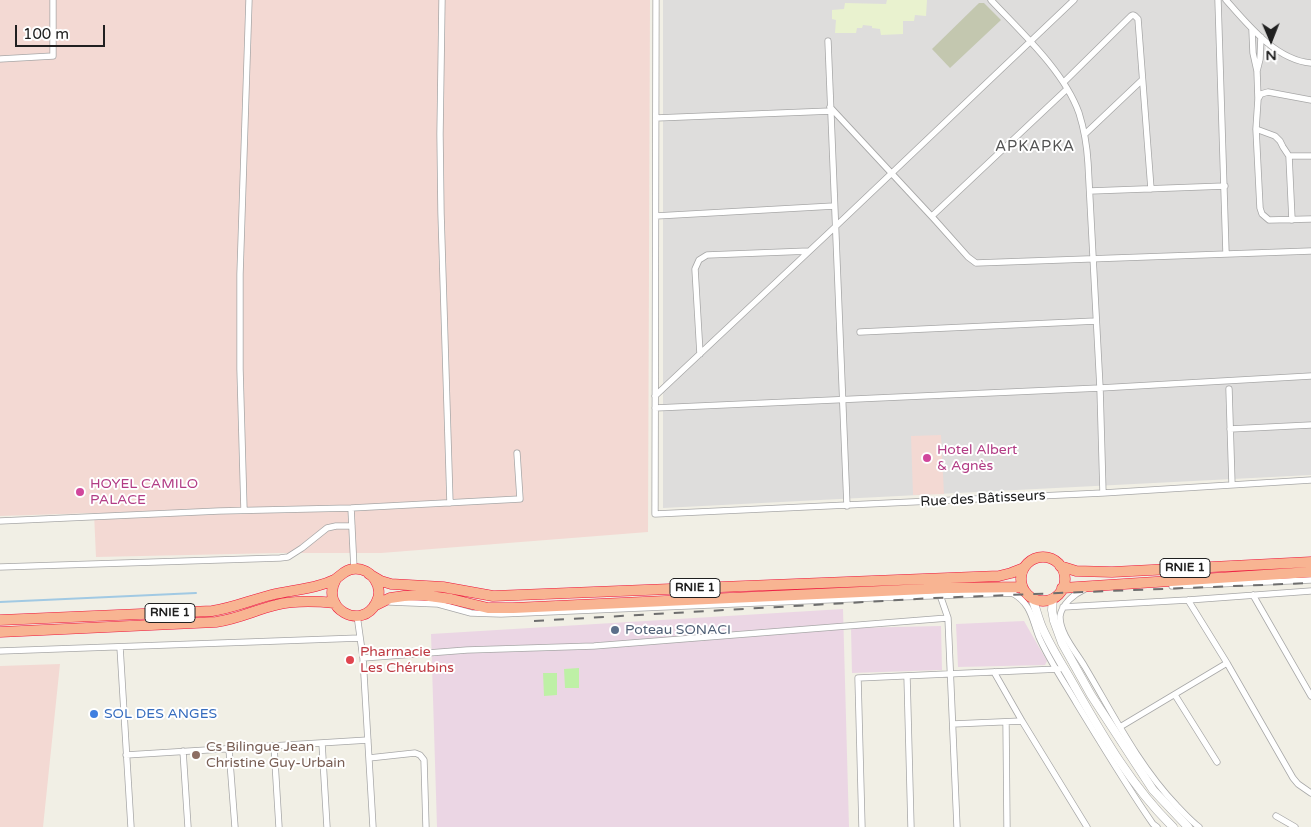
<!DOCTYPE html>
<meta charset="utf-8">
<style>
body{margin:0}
#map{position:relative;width:1311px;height:827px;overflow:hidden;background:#f1efe5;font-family:"Varela Round",sans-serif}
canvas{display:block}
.north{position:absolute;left:1246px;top:15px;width:50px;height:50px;-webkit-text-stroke:4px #fff;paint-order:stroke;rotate:179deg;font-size:14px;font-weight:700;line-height:20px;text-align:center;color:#202020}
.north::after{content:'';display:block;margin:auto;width:18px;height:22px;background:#202020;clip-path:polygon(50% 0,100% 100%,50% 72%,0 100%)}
.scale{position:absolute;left:15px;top:25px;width:90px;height:22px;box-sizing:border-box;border:2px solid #202020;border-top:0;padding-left:6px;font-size:15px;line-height:18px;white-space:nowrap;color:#202020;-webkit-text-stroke:4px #fff;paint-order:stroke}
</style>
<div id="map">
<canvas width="1311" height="827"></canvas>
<div class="north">N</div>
<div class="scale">100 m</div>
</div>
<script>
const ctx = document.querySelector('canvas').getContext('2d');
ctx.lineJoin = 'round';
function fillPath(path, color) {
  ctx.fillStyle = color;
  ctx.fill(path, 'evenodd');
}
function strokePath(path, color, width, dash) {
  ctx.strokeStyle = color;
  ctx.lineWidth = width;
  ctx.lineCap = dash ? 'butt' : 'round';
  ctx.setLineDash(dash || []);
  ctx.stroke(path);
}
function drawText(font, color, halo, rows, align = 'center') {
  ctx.font = font + ' "Varela Round",sans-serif';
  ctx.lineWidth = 4;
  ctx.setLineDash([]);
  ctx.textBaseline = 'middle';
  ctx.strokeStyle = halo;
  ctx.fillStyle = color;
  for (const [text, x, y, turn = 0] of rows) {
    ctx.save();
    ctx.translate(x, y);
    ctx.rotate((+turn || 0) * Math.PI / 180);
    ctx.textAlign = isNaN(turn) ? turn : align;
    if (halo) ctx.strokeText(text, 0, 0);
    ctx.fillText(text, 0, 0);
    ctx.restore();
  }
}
fillPath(new Path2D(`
 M663,0H1311V475L663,508Z`), '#dedddc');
fillPath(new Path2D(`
 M0,0H650L648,532L381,553H279L96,557L94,513L0,516Z
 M941,435L944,494L913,495L911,436Z
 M60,664L43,827H0V666Z`), '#f3d9d3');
fillPath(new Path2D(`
 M843,609L849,827H437L431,634Z
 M1024,621L1047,661L1045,665L958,667L956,624Z
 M941,626L942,670L852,673L851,628Z`), '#ebd6e4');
fillPath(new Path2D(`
 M979,3H984L1001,20L950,68L932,49Z`), '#c3c7af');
fillPath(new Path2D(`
 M887,0H927L926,16L915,15L914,21H903V34L881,35L880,29L872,28V26L863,25L862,28H857L856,33H835L836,20L832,19V10L844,9L845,3L886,4Z`), '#e9f2cf');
fillPath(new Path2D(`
 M579,668V688H565L564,669Z
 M543,673H557V695L544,696Z`), '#bef0a6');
strokePath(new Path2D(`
 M0,602L196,593`), '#a1c9e3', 2);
const minor = new Path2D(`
 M442,0L440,134L441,213L450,503
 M656,0L655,514L1103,493L1311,480
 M991,0C1021,32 1064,71 1079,113C1084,129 1087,146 1088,163L1100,388L1103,493
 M1218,0L1226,253
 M1226,0C1248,25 1276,60 1311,63
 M1252,30L1253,53L1257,71L1258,99L1256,129L1260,208L1262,214L1269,220L1311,219
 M828,41L847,506
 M0,59L53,56V0
 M1257,71L1260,59L1261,37
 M1064,82L1131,16L1133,15L1135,16L1138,19L1151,189
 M1258,99L1261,94L1268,92L1311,100
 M830,107L935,220L968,257L976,263L1311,251
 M656,118L831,111
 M1256,129L1275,136L1280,141L1283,147L1289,156L1292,220
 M1085,134L1142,80
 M1289,156H1311
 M1090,191L1225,186
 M656,216L834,206
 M932,216L1067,89
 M860,332L1096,321
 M700,354L695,269L699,260L707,255L809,251
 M1229,389L1232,485
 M655,396L835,227L1074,0
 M655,408L1100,388L1311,376
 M1230,429L1311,425
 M351,508L354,569
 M244,510L240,369V274L249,0
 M0,521L219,511L351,508L520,499L517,453
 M0,567L280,558L288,557L302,548L327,528L336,526H352
 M1172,586L1311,580
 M1085,589C1074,594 1062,604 1060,616C1059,633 1077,653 1085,667C1113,714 1138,765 1177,806C1184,813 1191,821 1199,827
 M940,595L948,618L957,827
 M1253,595L1311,696
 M1188,600L1227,663L1293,778L1298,784L1311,793
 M390,602L438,604L471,613L501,614L872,598L1012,593C1031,603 1032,619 1039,637C1049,660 1064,682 1077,704C1102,745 1126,785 1153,824L1157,827
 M1063,607L1188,600L1311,591
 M357,615L363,658L373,827
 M120,647L131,827
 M0,651L360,638
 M363,658L467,650L594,646L948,618
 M994,672L1022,721L1087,827
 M907,676L911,827
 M1175,695L1217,762
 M1006,722L1007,827
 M953,724L1022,721
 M1120,727L1227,663
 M322,743L327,827
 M274,746L279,827
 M229,749L235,827
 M183,751L188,827
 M126,755L368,740
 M369,758L415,753L420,755L424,760L426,827
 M1276,816L1295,827
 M862,827L858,678L1059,669`);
const tertiary = new Path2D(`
 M1032,598C1036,608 1038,618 1042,627C1051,648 1064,667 1075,687C1103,736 1132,787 1173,827
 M1053,598L1052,610L1054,621L1062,643L1091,695L1153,790L1188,827`);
const trunk = new Path2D(`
 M1021 579a22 22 0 1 1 44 0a22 22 0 1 1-44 0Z
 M1060,566L1076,571L1112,572L1311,562
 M369,574L381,581L391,584L443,587L493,596L999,576L1011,573L1024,568
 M1062,588L1311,572
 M374,606L390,598L404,596L422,595L451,599L488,608H513L947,588L1022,587
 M0,620L212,611C233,608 251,600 271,595C287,591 304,590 320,585C324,584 330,582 334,580C341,576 344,570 353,569C371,567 385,587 376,603C362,631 319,609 336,579
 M0,632L216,622C238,619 255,610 276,605C295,600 315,601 335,603`);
strokePath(minor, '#a7a7a7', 7);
strokePath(tertiary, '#a7a7a7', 9);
strokePath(trunk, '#ed143b', 11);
strokePath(minor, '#fff', 5.5);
strokePath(tertiary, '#fff', 8);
strokePath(trunk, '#f8b492', 10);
strokePath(new Path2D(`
 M534,621L934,598L1311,583`), '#6e6e6e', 2, [10, 10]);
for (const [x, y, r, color] of [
 [927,458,5,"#d1479c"],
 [80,492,5,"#d1479c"],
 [615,630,5,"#5c6f8a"],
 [350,660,5,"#e0444e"],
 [94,714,5,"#3f7fe0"],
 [196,755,5,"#8d6e63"]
]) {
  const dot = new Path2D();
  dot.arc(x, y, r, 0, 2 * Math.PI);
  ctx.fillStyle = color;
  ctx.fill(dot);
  strokePath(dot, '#fff', 2);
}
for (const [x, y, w] of [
 [1185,568,50],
 [695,588,50],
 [170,613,50]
]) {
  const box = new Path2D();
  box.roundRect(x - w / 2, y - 9.5, w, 19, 4);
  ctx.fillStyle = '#fff';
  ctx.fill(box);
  strokePath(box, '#202020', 1);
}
drawText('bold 12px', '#202020', null, [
 ["RNIE 1",1185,568],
 ["RNIE 1",695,588],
 ["RNIE 1",170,613]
]);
drawText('14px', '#b23c85', '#fff', [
 ["Hotel Albert",937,450],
 ["& Agnès",937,466],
 ["HOYEL CAMILO",90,484],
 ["PALACE",90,500]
], 'left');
drawText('14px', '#202020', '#fff', [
 ["Rue des Bâtisseurs",983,499,-3]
]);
drawText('14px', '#4e5e75', '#fff', [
 ["Poteau SONACI",625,630]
], 'left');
drawText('14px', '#be3a42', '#fff', [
 ["Pharmacie",360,652],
 ["Les Chérubins",360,668]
], 'left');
drawText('14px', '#366cbe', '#fff', [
 ["SOL DES ANGES",104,714]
], 'left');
drawText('14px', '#785e54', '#fff', [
 ["Cs Bilingue Jean",206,747],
 ["Christine Guy-Urbain",206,763]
], 'left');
ctx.letterSpacing = '1px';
drawText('15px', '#535353', '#fff', [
 ["APKAPKA",1035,147]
]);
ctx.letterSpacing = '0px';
</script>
